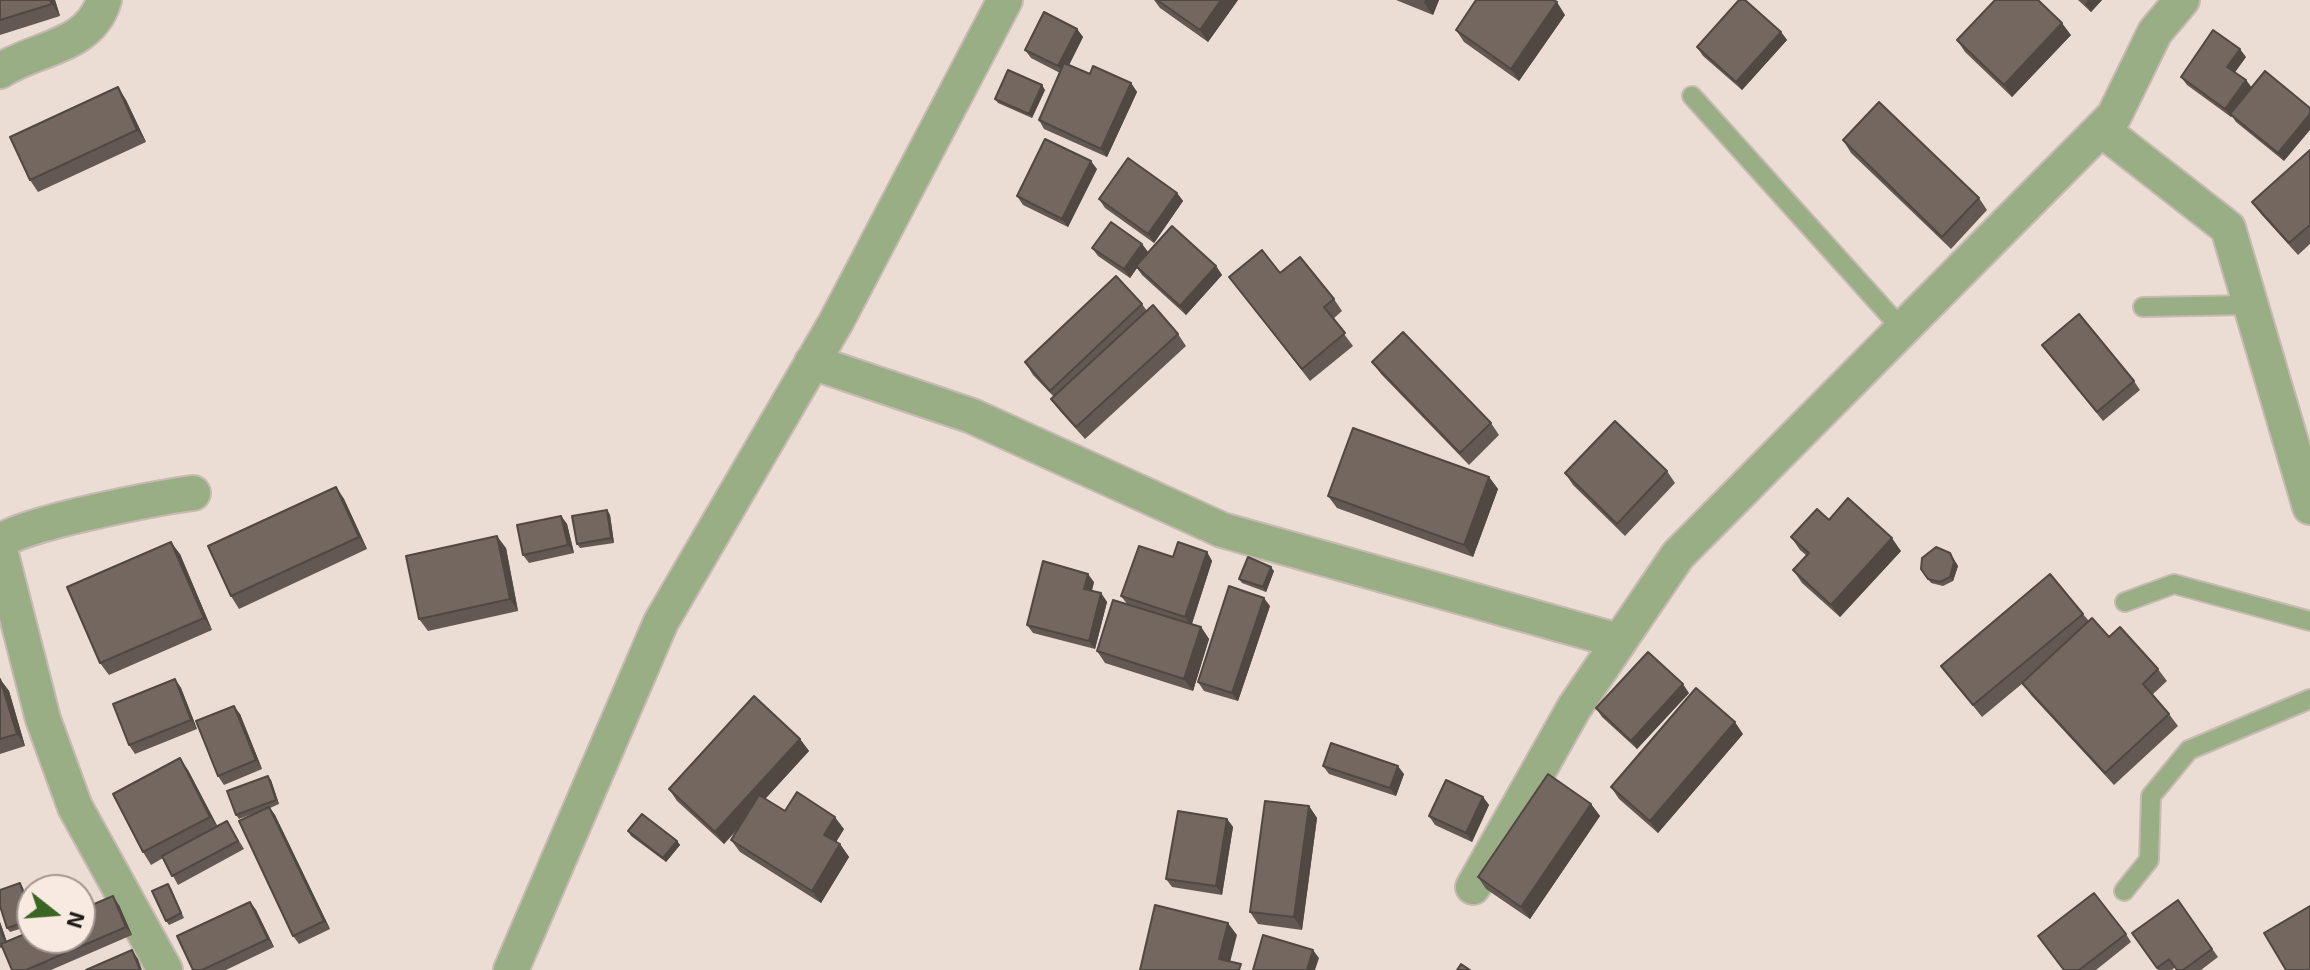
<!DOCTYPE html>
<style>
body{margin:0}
#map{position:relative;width:2310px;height:970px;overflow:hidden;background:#ecddd4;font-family:"Exo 2",sans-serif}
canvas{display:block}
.north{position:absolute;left:16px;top:874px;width:80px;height:80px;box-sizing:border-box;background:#f9eae1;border:2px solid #a19690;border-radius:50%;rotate:107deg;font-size:22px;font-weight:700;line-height:32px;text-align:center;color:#1e1916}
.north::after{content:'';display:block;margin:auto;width:28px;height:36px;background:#3a6522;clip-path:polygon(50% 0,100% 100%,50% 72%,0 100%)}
</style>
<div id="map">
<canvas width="2310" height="970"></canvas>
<div class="north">N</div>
</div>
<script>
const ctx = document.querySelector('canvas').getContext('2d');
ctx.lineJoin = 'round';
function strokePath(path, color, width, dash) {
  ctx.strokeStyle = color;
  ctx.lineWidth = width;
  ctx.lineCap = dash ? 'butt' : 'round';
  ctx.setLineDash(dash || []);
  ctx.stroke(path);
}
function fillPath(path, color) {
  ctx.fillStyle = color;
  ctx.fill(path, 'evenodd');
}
const lane = new Path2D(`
 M1692,96L1902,329
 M2143,307L2250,305
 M2125,602L2174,584L2310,621
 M2124,891L2149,860L2151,796L2189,750L2310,699`);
const street = new Path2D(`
 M0,71C36,47 90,48 104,0
 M2101,129L2228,228L2310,507
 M812,362L972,416L1222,530L1619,641
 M0,542C23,523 157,498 193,493
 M0,550L43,719L75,807L165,970
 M1473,887L1574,708L1678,555L2114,116L2155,32L2182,0
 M511,970L661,622L836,322L1005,0`);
strokePath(lane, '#c7bab2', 22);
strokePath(street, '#c7bab2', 38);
strokePath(lane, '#99ae85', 18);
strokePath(street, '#99ae85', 34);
fillPath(new Path2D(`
 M0,0H55L60,16L0,35Z
 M1154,0H1238L1208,42L1160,8Z
 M1396,0H1439L1433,15Z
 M2078,0H2102L2091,12Z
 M1565,15L1519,81L1464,42L1456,30Z
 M1077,29L1083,37L1069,65L1090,74L1131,83L1137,92L1107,157L1044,129L1039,120L1060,73L1031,58L1025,50Z
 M1781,32L1787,40L1742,90L1703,56L1697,47Z
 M2071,35L2012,97L1965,52L1957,40Z
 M2246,57L2235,72L2246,80L2252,88L2284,161L2236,122L2232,116L2231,117L2187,85L2181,77Z
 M118,87L126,100L146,142L38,192L30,180Z
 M1045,90L1032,118L998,103L995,99Z
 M1843,140L1979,198L1987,210L1951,249L1851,153Z
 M2310,150V244L2298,255L2261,214L2252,202Z
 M1097,169L1068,227L1023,205L1017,196Z
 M1177,193L1183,201L1154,243L1105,208L1099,199Z
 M1142,244L1148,252L1216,266L1222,275L1186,315L1142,275L1137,268L1130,278L1098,256L1092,248Z
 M1280,273L1334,299L1342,311L1333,319L1353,346L1310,381L1229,277Z
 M1142,304L1147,311L1178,334L1186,346L1085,439L1060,411L1051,399L1054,397L1033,375L1025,362Z
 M2042,345L2134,381L2140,390L2103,421Z
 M1372,362L1491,423L1499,435L1469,465L1381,374Z
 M1667,471L1675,483L1625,536L1573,485L1565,473Z
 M1489,477L1498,489L1473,557L1337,508L1328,496Z
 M336,487L344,499L367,549L239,609L231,596Z
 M607,510L610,515L614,543L580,548L577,544Z
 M561,516L567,524L574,553L529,563L523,555Z
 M1829,520L1901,551L1840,617L1802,583L1793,570L1807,556L1800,550L1791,537Z
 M506,548L518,611L428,631L419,619Z
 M1207,552L1212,561L1192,624L1201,627L1209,639L1193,691L1105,663L1097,651L1127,604L1121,596L1173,557Z
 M1950,553L1958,566L1953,581L1943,586L1931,583L1921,569Z
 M180,554L212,630L109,675L100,663Z
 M1274,571L1266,592L1242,583L1239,579Z
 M1094,582L1092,591L1101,593L1107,602L1095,649L1033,633L1027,625Z
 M1270,606L1238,701L1204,691L1198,682Z
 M2083,614L2089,621L2109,637L2158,669L2167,681L2152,695L2169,714L2178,726L2114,785L2031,695L2023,683L1982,717L1941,666Z
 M0,679L9,691L25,746L0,754Z
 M175,679L181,688L197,729L135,754L129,745Z
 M1689,693L1637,749L1602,717L1596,708Z
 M240,714L262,769L224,785L218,776Z
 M1743,734L1658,833L1619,799L1611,787Z
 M800,739L809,751L765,799L785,811L844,829L836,842L840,844L849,857L821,903L740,852L731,840L740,826L724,844L677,801L669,789Z
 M1323,766L1404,774L1396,796L1329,774Z
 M188,770L217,826L227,821L244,849L178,885L163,858L151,865L143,852Z
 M271,780L279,804L270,808L275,815L330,929L299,944L293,936L258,812L239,819L236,815Z
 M1483,797L1489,805L1472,842L1435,825L1429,816Z
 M1591,804L1600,816L1530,919L1486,889L1478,877Z
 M1309,806L1317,818L1302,930L1258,924L1250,912Z
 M1227,819L1233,827L1222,895L1172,887L1166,879Z
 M628,831L677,841L680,845L666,862L631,836Z
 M20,883L23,888L32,915V925L10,932L7,928Z
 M171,888L184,918L169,925L166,921Z
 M2178,900L2218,957L2201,970H2177L2175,967L2172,970H2158L2132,933Z
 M250,902L256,910L274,947L226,970H193Z
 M119,905L132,935L51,970H12L3,947L0,948V922L7,942Z
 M2126,934L2131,942L2096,970H2063Z`), '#645952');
fillPath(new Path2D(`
 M50,0H55L60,16L52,4Z
 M1221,0H1238L1208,42L1200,30Z
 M1425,0H1439L1433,15L1424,3Z
 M2088,0H2102L2091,12L2085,4Z
 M1557,2L1565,15L1519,81L1511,69Z
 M2062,23L2071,35L2012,97L2004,85Z
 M1077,29L1083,37L1064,75L1058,66Z
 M1781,32L1787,40L1742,90L1736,82Z
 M2240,49L2246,57L2233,75L2227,67Z
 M2246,80L2252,88L2231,117L2225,109Z
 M1131,83L1137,92L1107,157L1101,149Z
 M1042,85L1045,90L1032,118L1029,114Z
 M118,87L126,100L146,142L137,130Z
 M2310,114V130L2284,161L2278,153Z
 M1091,161L1097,169L1068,227L1062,219Z
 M1177,193L1183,201L1154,243L1148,234Z
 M1142,244L1148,252L1130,278L1124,269Z
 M1216,266L1222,275L1186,315L1180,306Z
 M1489,477L1498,489L1473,557L1464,545Z
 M336,487L344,499L367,549L359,537Z
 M607,510L610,515L614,543L611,538Z
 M561,516L567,524L574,553L568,545Z
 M497,536L506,548L518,611L510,599Z
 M1892,538L1901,551L1840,617L1831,605Z
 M171,542L180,554L212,630L204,618Z
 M1207,552L1212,561L1191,626L1185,617Z
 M1950,553L1958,566L1953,581L1950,577Z
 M1271,567L1274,571L1266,592L1263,587Z
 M1088,574L1094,582L1090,597L1084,589Z
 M1101,593L1107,602L1095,649L1089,641Z
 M1264,598L1270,606L1238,701L1232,693Z
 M1201,627L1209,639L1193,691L1184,679Z
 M0,679L9,691L25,746L17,734Z
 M175,679L181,688L197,729L191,720Z
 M1683,684L1689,693L1637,749L1631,741Z
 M234,706L240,714L262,769L256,760Z
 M1735,722L1743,734L1658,833L1650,821Z
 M800,739L809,751L724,844L715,832Z
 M180,758L188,770L219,829L210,817Z
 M1398,766L1404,774L1396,796L1390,788Z
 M268,776L271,780L279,804L276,800Z
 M1483,797L1489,805L1472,842L1466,833Z
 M1591,804L1600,816L1530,919L1521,907Z
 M1309,806L1317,818L1302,930L1294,917Z
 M269,807L275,815L330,929L324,921Z
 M835,817L844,829L833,847L824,835Z
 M1227,819L1233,827L1222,895L1216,886Z
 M677,841L680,845L666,862L663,858Z
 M840,844L849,857L821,903L812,891Z
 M20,883L23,888L32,915V920Z
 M113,896L119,905L132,935L126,927Z
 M250,902L256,910L274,947L268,939Z
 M0,922L8,945L2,937L0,931Z
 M1228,923L1237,935L1228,970L1219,959Z
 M132,950L138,959L142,970H140Z
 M1313,950L1319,958L1315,970H1307Z`), '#514842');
const building = new Path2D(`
 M0,0H50L52,4L0,20Z
 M1157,0H1221L1200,30Z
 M1476,0H1553L1557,2L1511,69L1456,30Z
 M1739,0H1745L1781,32L1736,82L1697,47Z
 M1995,0H2038L2062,23L2004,85L1957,40Z
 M1044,12L1077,29L1058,66L1025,50Z
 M2213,30L2240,49L2227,67L2246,80L2225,109L2181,77Z
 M1064,63L1090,74L1093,66L1131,83L1101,149L1039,120Z
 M1008,70L1042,85L1029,114L995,99Z
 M2265,71L2310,108V114L2278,153L2230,114Z
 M118,87L137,130L30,180L10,137Z
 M1879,102L1979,198L1942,237L1843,140Z
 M1045,139L1091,161L1062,219L1017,196Z
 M2310,150V225L2289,243L2252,202Z
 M1128,158L1177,193L1148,234L1099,199Z
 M1111,222L1142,244L1124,269L1092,248Z
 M1172,226L1216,266L1180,306L1136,266Z
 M1262,250L1280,273L1300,257L1334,299L1324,307L1345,333L1302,369L1229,277Z
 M1116,276L1142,304L1050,391L1025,362Z
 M1153,305L1178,334L1076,427L1051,399Z
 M2079,314L2134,381L2097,412L2042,345Z
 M1403,332L1491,423L1460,453L1372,362Z
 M1615,421L1667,471L1617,524L1565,473Z
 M1353,428L1489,477L1464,545L1328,496Z
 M336,487L359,537L231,596L208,546Z
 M1848,498L1892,538L1831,605L1793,570L1809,553L1791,537L1817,509L1829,520Z
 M607,510L611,538L577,544L572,516Z
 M561,516L568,545L523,555L517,525Z
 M497,536L510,599L419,619L406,556Z
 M171,542L204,618L100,663L67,587Z
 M1178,542L1207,552L1185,617L1121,596L1139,546L1173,557Z
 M1936,547L1950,553L1954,562L1950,577L1940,582L1928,579L1921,569L1922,558Z
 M1248,557L1271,567L1263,587L1239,579Z
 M1043,561L1088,574L1084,589L1101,593L1089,641L1027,625Z
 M2050,574L2083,614L1973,705L1941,666Z
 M1229,586L1264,598L1232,693L1198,682Z
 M1113,600L1201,627L1184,679L1097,651Z
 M2092,618L2109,637L2120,627L2158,669L2143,684L2169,714L2105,773L2022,683Z
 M1648,652L1683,684L1631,741L1596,708Z
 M0,679L17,734L0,739Z
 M175,679L191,720L129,745L113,704Z
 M1696,688L1735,722L1650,821L1611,787Z
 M754,696L800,739L715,832L669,789Z
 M234,706L256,760L218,776L196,721Z
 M1331,743L1398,766L1390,788L1323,766Z
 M180,758L210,817L143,852L113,794Z
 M1548,774L1591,804L1521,907L1478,877Z
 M268,776L276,800L236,815L227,791Z
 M1446,780L1483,797L1466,833L1429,816Z
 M797,792L835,817L824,835L840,844L812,891L731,840L759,795L785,811Z
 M1265,801L1309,806L1294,917L1250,912Z
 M269,807L324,921L293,936L239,821Z
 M1178,811L1227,819L1216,886L1166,879Z
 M642,814L677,841L663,858L628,831Z
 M227,821L238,841L172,876L162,856Z
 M20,883L32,920L7,928L0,906V890Z
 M168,884L181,913L166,921L152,891Z
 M2094,893L2126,934L2079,970H2064L2038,936Z
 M113,896L126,927L26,970H12L1,944L32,931V938H80V910Z
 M2178,900L2212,949L2183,970H2177L2169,959L2157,968L2132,933Z
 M250,902L268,939L202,970H193L177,936Z
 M1155,905L1228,923L1219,959L1241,964L1239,970H1140Z
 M2310,906V970H2286L2264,933Z
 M1263,935L1313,950L1307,970H1253Z
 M132,950L140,970H86Z
 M1461,964L1470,970H1457Z`);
fillPath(building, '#74675f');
strokePath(building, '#514842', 2);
</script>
